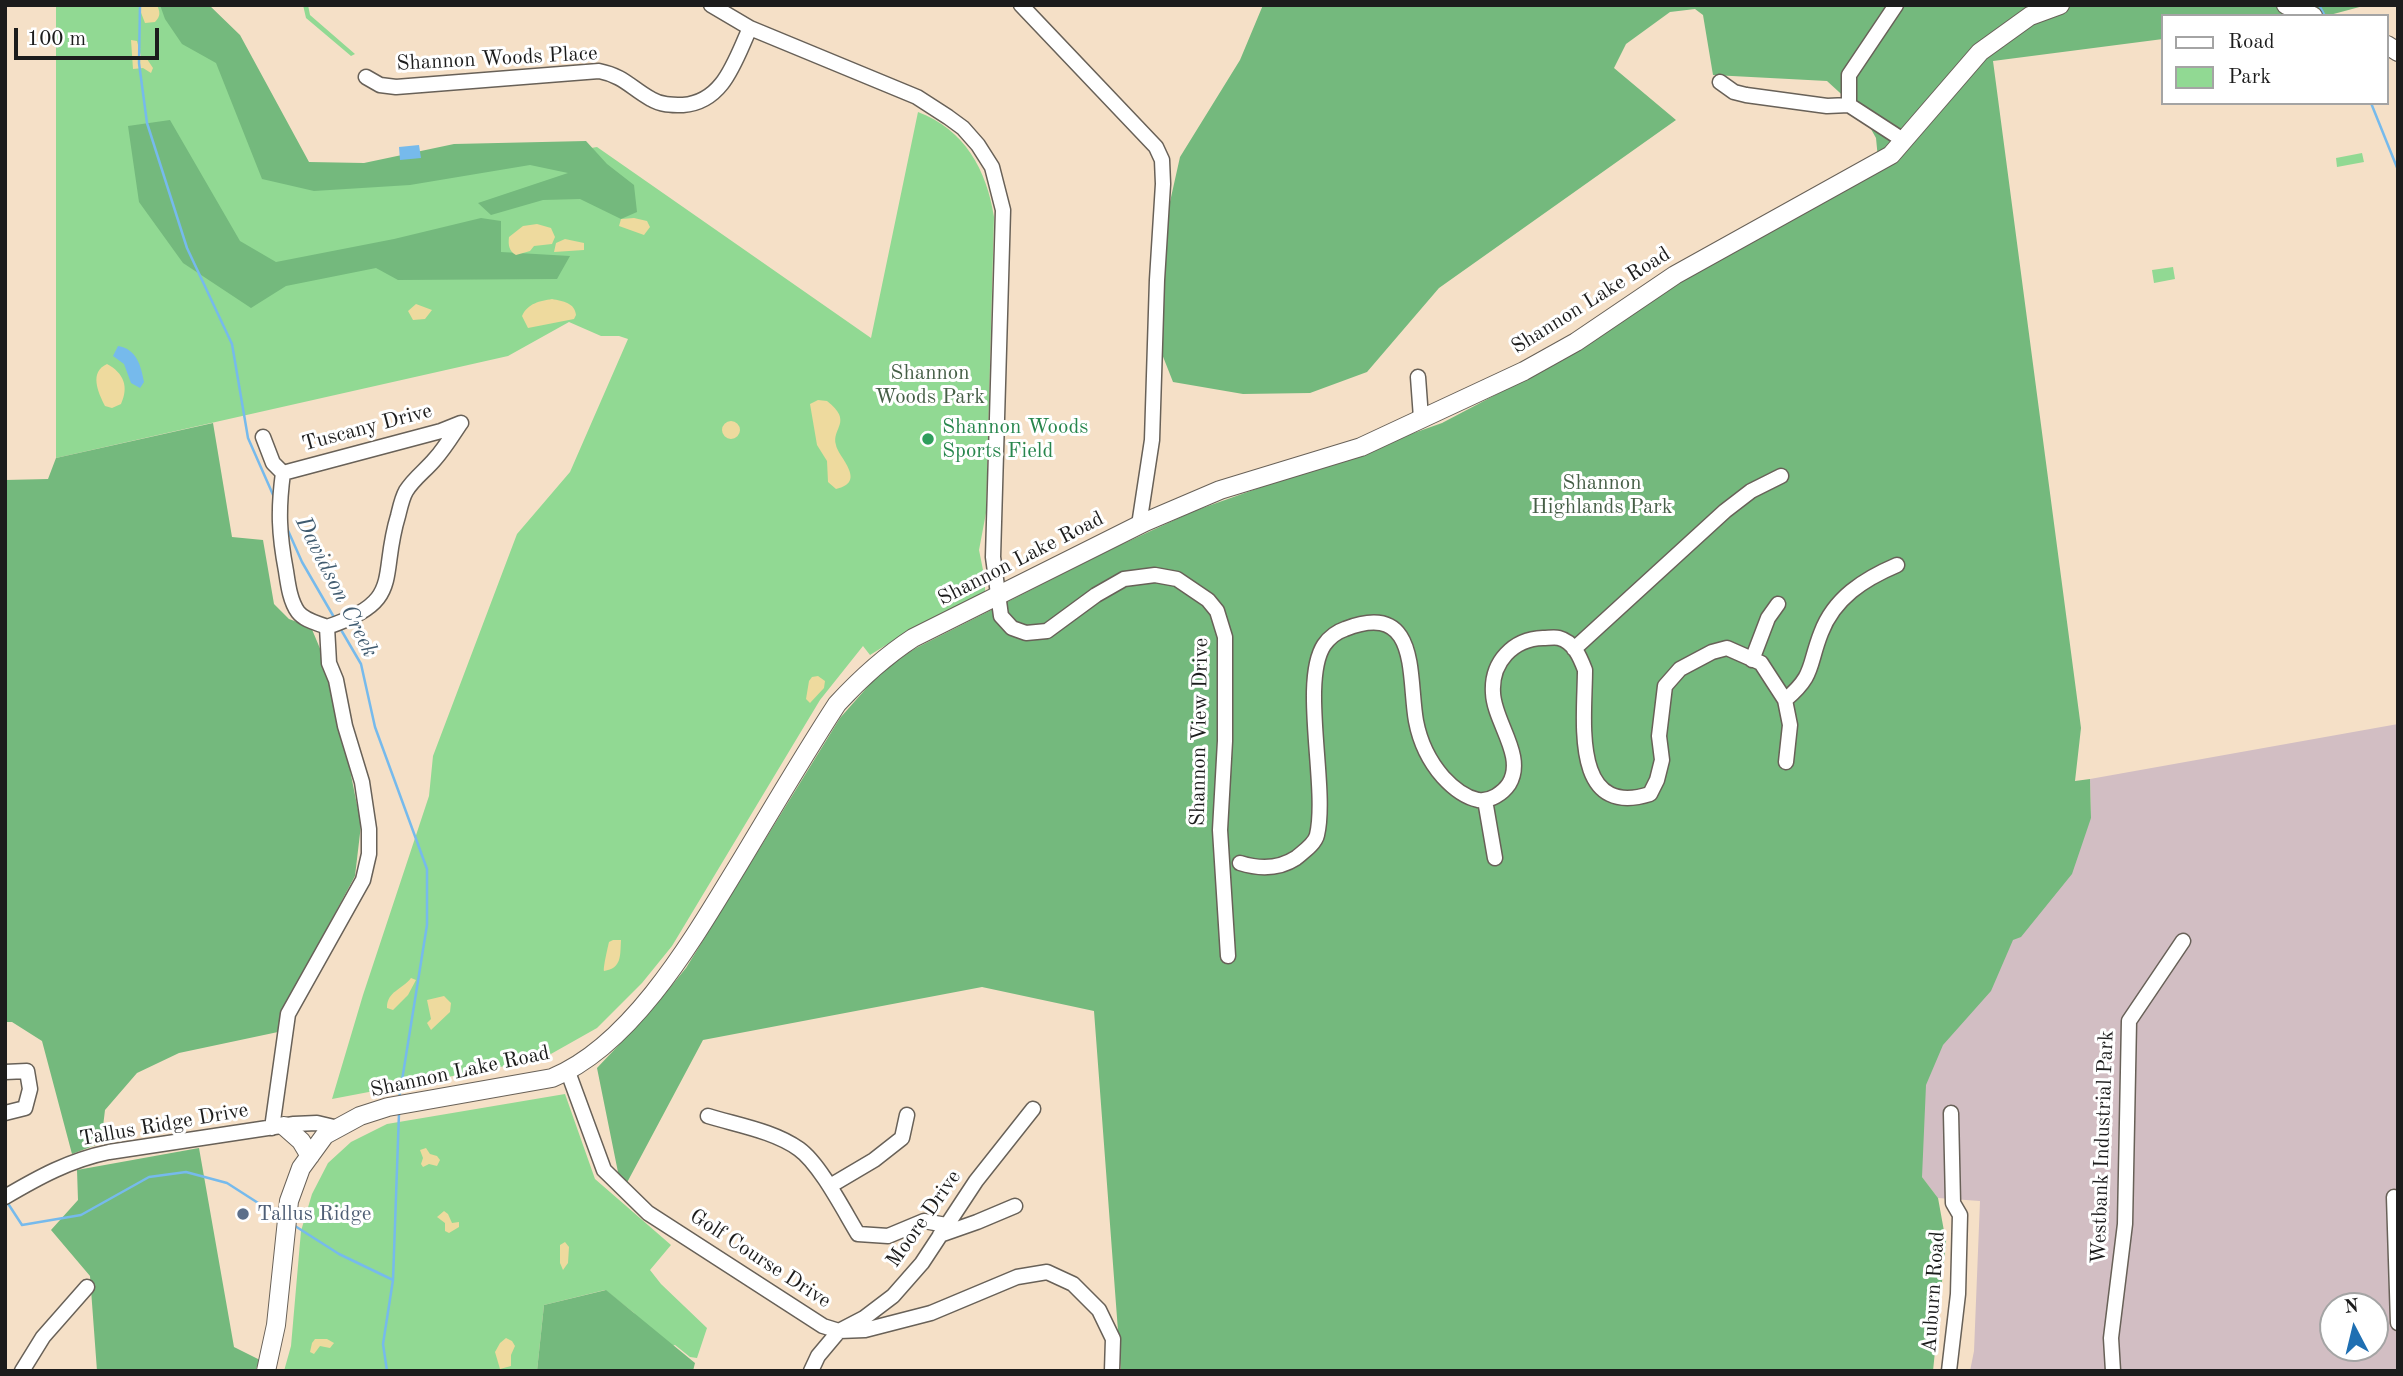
<!DOCTYPE html>
<style>
body{margin:0}
#map{position:relative;width:2403px;height:1376px;overflow:hidden;background:#f5e0c7;font-family:"Old Standard TT",serif}
canvas{display:block}
.frame{position:absolute;inset:0;border:7px solid #1c1c1c;pointer-events:none}
.legend{position:absolute;left:2161px;top:14px;width:228px;height:91px;box-sizing:border-box;background:#fff;border:2px solid #a4a4a4;margin:0;padding:9px 12px;list-style:none;font-size:21px;color:#1c1c1c}
.legend li{display:flex;align-items:center;gap:14px;height:35px}
.legend b{width:35px;border:2px solid #a4a4a4}
.north{position:absolute;left:2319px;top:1292px;width:70px;height:70px;box-sizing:border-box;background:#fff;border:2px solid #a4a4a4;border-radius:50%;rotate:353deg;font-size:19px;font-weight:700;line-height:28px;text-align:center;color:#1c1c1c}
.north::after{content:'';display:block;margin:auto;width:24px;height:32px;background:#1f6fb2;clip-path:polygon(50% 0,100% 100%,50% 72%,0 100%)}
.scale{position:absolute;left:14px;top:28px;width:145px;height:32px;box-sizing:border-box;border:4px solid #1c1c1c;border-top:0;padding-left:9px;font-size:21px;line-height:24px;white-space:nowrap;color:#1c1c1c;-webkit-text-stroke:5px #fff;paint-order:stroke}
</style>
<div id="map">
<canvas width="2403" height="1376"></canvas>
<div class="frame"></div>
<ul class="legend">
<li><b style="height:9px;background:#fff"></b>Road</li>
<li><b style="height:19px;background:#91d993"></b>Park</li>
</ul>
<div class="north">N</div>
<div class="scale">100 m</div>
</div>
<script>
const ctx = document.querySelector('canvas').getContext('2d');
ctx.lineJoin = 'round';
function fillPath(path, color) {
  ctx.fillStyle = color;
  ctx.fill(path, 'evenodd');
}
function strokePath(path, color, width, dash) {
  ctx.strokeStyle = color;
  ctx.lineWidth = width;
  ctx.lineCap = dash ? 'butt' : 'round';
  ctx.setLineDash(dash || []);
  ctx.stroke(path);
}
function drawText(font, color, halo, rows, align = 'center') {
  ctx.font = font + ' "Old Standard TT",serif';
  ctx.lineWidth = 6;
  ctx.setLineDash([]);
  ctx.textBaseline = 'middle';
  ctx.strokeStyle = halo;
  ctx.fillStyle = color;
  for (const [text, x, y, turn = 0] of rows) {
    ctx.save();
    ctx.translate(x, y);
    ctx.rotate((+turn || 0) * Math.PI / 180);
    ctx.textAlign = isNaN(turn) ? turn : align;
    if (halo) ctx.strokeText(text, 0, 0);
    ctx.fillText(text, 0, 0);
    ctx.restore();
  }
}
fillPath(new Path2D(`
 M2398,724V1371H1970L1974,1351L1980,1201L1938,1198L1901,1150L1932,974L2091,818L2090,779ZM2333,1306H2375V1348H2333Z`), '#d2bec3');
fillPath(new Path2D(`
 M56,5H194L275,172L390,182L597,147L871,338L918,112C964,129 987,170 994,217L986,513L979,550L985,580V595L920,624L870,655L863,646L820,700L672,946L642,983L597,1028L542,1059L332,1099L363,995L429,796L433,756L517,534L570,472L628,339L619,336H601L569,322L508,356L56,458Z
 M303,5H308L310,15L355,54L351,56L306,18Z
 M2362,153L2364,162L2337,167L2336,158Z
 M2173,267L2175,279L2154,283L2152,270Z
 M565,1094L595,1179L671,1245L650,1270L661,1284L707,1328L697,1358L690,1357L675,1345L669,1347L641,1326L634,1313L605,1290L544,1305L537,1371H284L291,1346L301,1231L312,1194L328,1163L351,1142L387,1124Z`), '#91d993');
fillPath(new Path2D(`
 M160,5H209L240,35L309,162L364,163L454,144L586,141L607,164L634,185L637,212L621,219L580,199L543,200L491,215L478,203L568,173L530,165L410,185L314,191L262,179L216,63L182,44L165,19Z
 M1263,5H2367L2326,16H2163V39L1993,61L2081,728L2075,781L2090,779L2091,818L2072,874L2021,937L2013,940L1991,991L1943,1045L1926,1085L1922,1177L1938,1198L1946,1242L1933,1371H1121L1094,1011L982,987L703,1040L622,1192L597,1068L650,1012L686,968L840,718L878,675L898,660L916,648L1116,547L1194,511L1442,423L1579,351L1707,264L1878,159L1876,138L1862,113L1827,81L1713,75L1703,15L1695,9L1670,12L1626,44L1614,68L1676,120L1439,288L1367,372L1310,393L1243,394L1173,382L1151,326L1157,260L1180,157L1240,60Z
 M170,120L240,241L276,262L394,239L481,218L501,221V252L570,256L557,279L398,280L376,268L286,286L251,308L183,263L139,202L128,126Z
 M213,423L232,537L263,540L274,604L289,619L311,627L331,675L361,825L355,876L283,1010L278,1032L179,1053L137,1073L105,1110L101,1143L72,1154L42,1041L12,1022H5V480L48,479L56,458Z
 M199,1148L234,1347L260,1360L255,1371H97L90,1276L51,1230L78,1200L77,1170Z
 M606,1290L695,1363L693,1371H537L544,1305Z`), '#74b97d');
fillPath(new Path2D(`
 M157,5C160,12 161,16 155,22L145,23L138,5Z
 M131,40L137,41L141,56L147,59L153,68L151,73L143,68L133,69Z
 M634,218L647,221L650,227L644,235L619,226L621,219Z
 M537,224L551,228L555,237L552,244L534,246L530,251L516,255C509,251 508,245 509,237L523,226Z
 M565,239L584,243V250L554,252L556,243Z
 M552,299C563,301 575,303 576,315L574,319L528,328L522,316C528,303 540,301 552,299Z
 M416,304L432,310L425,319L413,320L408,311Z
 M107,364C124,373 129,387 121,404L112,408L105,406C98,392 89,372 107,364Z
 M818,400L827,401C854,422 831,428 836,445C838,457 868,482 836,489L828,482L827,461L817,445L810,404Z
 M722 430a9 9 0 1 1 18 0a9 9 0 1 1-18 0Z
 M818,676L825,681L824,688L810,703L806,699L809,681L812,677Z
 M613,940H621C620,956 622,968 604,971C603,968 608,946 609,942Z
 M411,978L416,980L408,995L393,1010L387,1008C387,991 402,990 411,978Z
 M444,996L451,1003L450,1012L431,1030L427,1023L431,1019L427,1000Z
 M426,1148L430,1154L437,1156L440,1160L437,1166L429,1164L423,1167L421,1164L423,1158L420,1150Z
 M444,1211L448,1214L452,1223L459,1222V1227L449,1233L445,1231V1223L437,1217Z
 M565,1242L569,1247L568,1263L563,1270L560,1263V1245Z
 M506,1338L512,1341L515,1346L511,1355V1366L500,1369L495,1352L500,1343Z
 M315,1339H327L334,1343L330,1348L320,1346L314,1354L310,1352L312,1343Z`), '#eeda9e');
fillPath(new Path2D(`
 M419,145L421,158L400,160L399,147Z
 M118,346C137,349 141,366 144,382L140,388L131,383L124,364L113,356Z`), '#76baec');
strokePath(new Path2D(`
 M140,5L139,63L147,123L187,248L232,344L248,438L274,497
 M2319,5L2325,16
 M2371,103L2398,170
 M286,526L302,562L335,619
 M340,628L361,664L375,727L427,869V925L399,1099
 M7,1202L22,1225L81,1215L149,1177L186,1172L227,1183L280,1217
 M295,1226L339,1254L393,1280
 M387,1371L383,1344L393,1280L399,1113`), '#76baec', 2.5);
const minor = new Path2D(`
 M711,5L750,28L917,97L948,117L963,128L978,145L992,167L1003,210L993,557L1001,616L1012,628L1026,633L1047,631L1096,595L1124,579L1155,575L1177,579L1208,600L1217,611L1225,637V741L1220,830L1228,956
 M1021,5L1156,147L1162,160L1163,184L1157,280L1152,440L1139,525
 M366,77L380,85L396,87L599,71C624,76 631,88 651,99C661,105 671,105 683,105C724,102 735,60 750,28
 M1720,82L1734,92L1746,95L1827,106L1849,105L1903,140
 M1849,105V75L1896,5
 M1418,377L1421,418
 M263,437L273,463L283,473
 M327,627C405,601 379,578 398,516C400,508 402,498 406,491C414,478 426,470 435,459C444,449 452,436 460,424
 M1574,649L1725,511L1751,491L1781,476
 M1752,660L1768,618L1778,604
 M1785,700C1815,675 1808,666 1821,633C1834,598 1864,579 1897,565
 M1485,800L1495,858
 M1240,863C1259,869 1279,869 1296,858C1303,852 1315,844 1317,835C1328,788 1300,682 1324,645C1329,638 1336,632 1345,629C1420,600 1408,676 1416,721C1420,742 1429,761 1443,777C1453,788 1464,797 1478,800C1490,802 1503,793 1509,784C1526,756 1494,722 1493,693C1491,662 1513,639 1543,638C1548,638 1555,637 1559,638C1574,642 1580,657 1585,670C1585,718 1570,819 1650,794L1657,780L1662,760L1659,736L1665,686L1680,669L1712,652L1727,648L1761,663L1785,700L1790,725L1786,762
 M5,1072L27,1071L30,1089L25,1108L5,1113
 M568,1072L604,1170L648,1213L823,1326L839,1331L865,1330L931,1313L1017,1277L1047,1272L1073,1284L1099,1310L1113,1339L1112,1371
 M708,1116C737,1125 774,1131 799,1149C820,1164 844,1211 858,1234L888,1236L924,1221L946,1225
 M272,1128L288,1014L363,880L369,854V829L362,782L345,726L336,680L329,663L327,627C318,623 305,621 298,612C290,601 288,584 286,571C279,534 278,510 283,473L441,431L461,423
 M830,1186L874,1160L902,1138L907,1115
 M5,1197C39,1177 70,1160 109,1152L294,1124L317,1123L338,1128
 M2394,1197L2398,1323
 M940,1235L977,1222L1015,1206
 M22,1371L43,1337L87,1287
 M811,1371L818,1356L839,1331L864,1318L893,1296L922,1263L976,1181L1033,1109
 M1949,1371L1958,1294L1960,1215L1953,1203L1951,1113
 M2113,1371L2111,1338L2125,1224L2129,1021L2183,941`);
const major = new Path2D(`
 M2286,5L2313,16
 M2387,45L2398,52
 M284,1126L301,1141L310,1156
 M266,1371L276,1325L289,1201L301,1168L325,1135L360,1116L388,1107L552,1078C633,1045 695,936 739,864C771,811 803,756 837,704C860,679 884,657 913,638L1145,522L1220,490L1361,447L1524,371L1576,342L1675,275L1891,155L1980,52L2030,16L2060,5`);
strokePath(minor, '#686158', 17);
strokePath(major, '#686158', 20);
strokePath(minor, '#fff', 14);
strokePath(major, '#fff', 18);
for (const [x, y, r, color] of [
 [928,439,7,"#2e9e5b"],
 [243,1214,7,"#5c6f8a"]
]) {
  const dot = new Path2D();
  dot.arc(x, y, r, 0, 2 * Math.PI);
  ctx.fillStyle = color;
  ctx.fill(dot);
  strokePath(dot, '#fff', 2.5);
}
drawText('21px', '#1c1c1c', '#fff', [
 ["Shannon Woods Place",497,59,-3],
 ["Shannon Lake Road",1591,301,-32],
 ["Tuscany Drive",367,428,-15],
 ["Shannon Lake Road",1021,559,-27],
 ["Shannon View Drive",1200,732,-89],
 ["Shannon Lake Road",460,1072,-12],
 ["Tallus Ridge Drive",164,1125,-10],
 ["Westbank Industrial Park",2103,1147,-88],
 ["Moore Drive",924,1219,-55],
 ["Golf Course Drive",760,1259,33],
 ["Auburn Road",1934,1292,-86]
]);
drawText('21px', '#455e46', '#fff', [
 ["Shannon",930,373],
 ["Woods Park",930,397],
 ["Shannon",1602,483],
 ["Highlands Park",1602,507]
]);
drawText('21px', '#27864d', '#fff', [
 ["Shannon Woods",942,427],
 ["Sports Field",942,451]
], 'left');
drawText('21px', '#4e5e75', '#fff', [
 ["Tallus Ridge",257,1214]
], 'left');
drawText('italic 23px', '#405b6f', '#fff', [
 ["Davidson Creek",336,587,63]
]);
</script>
